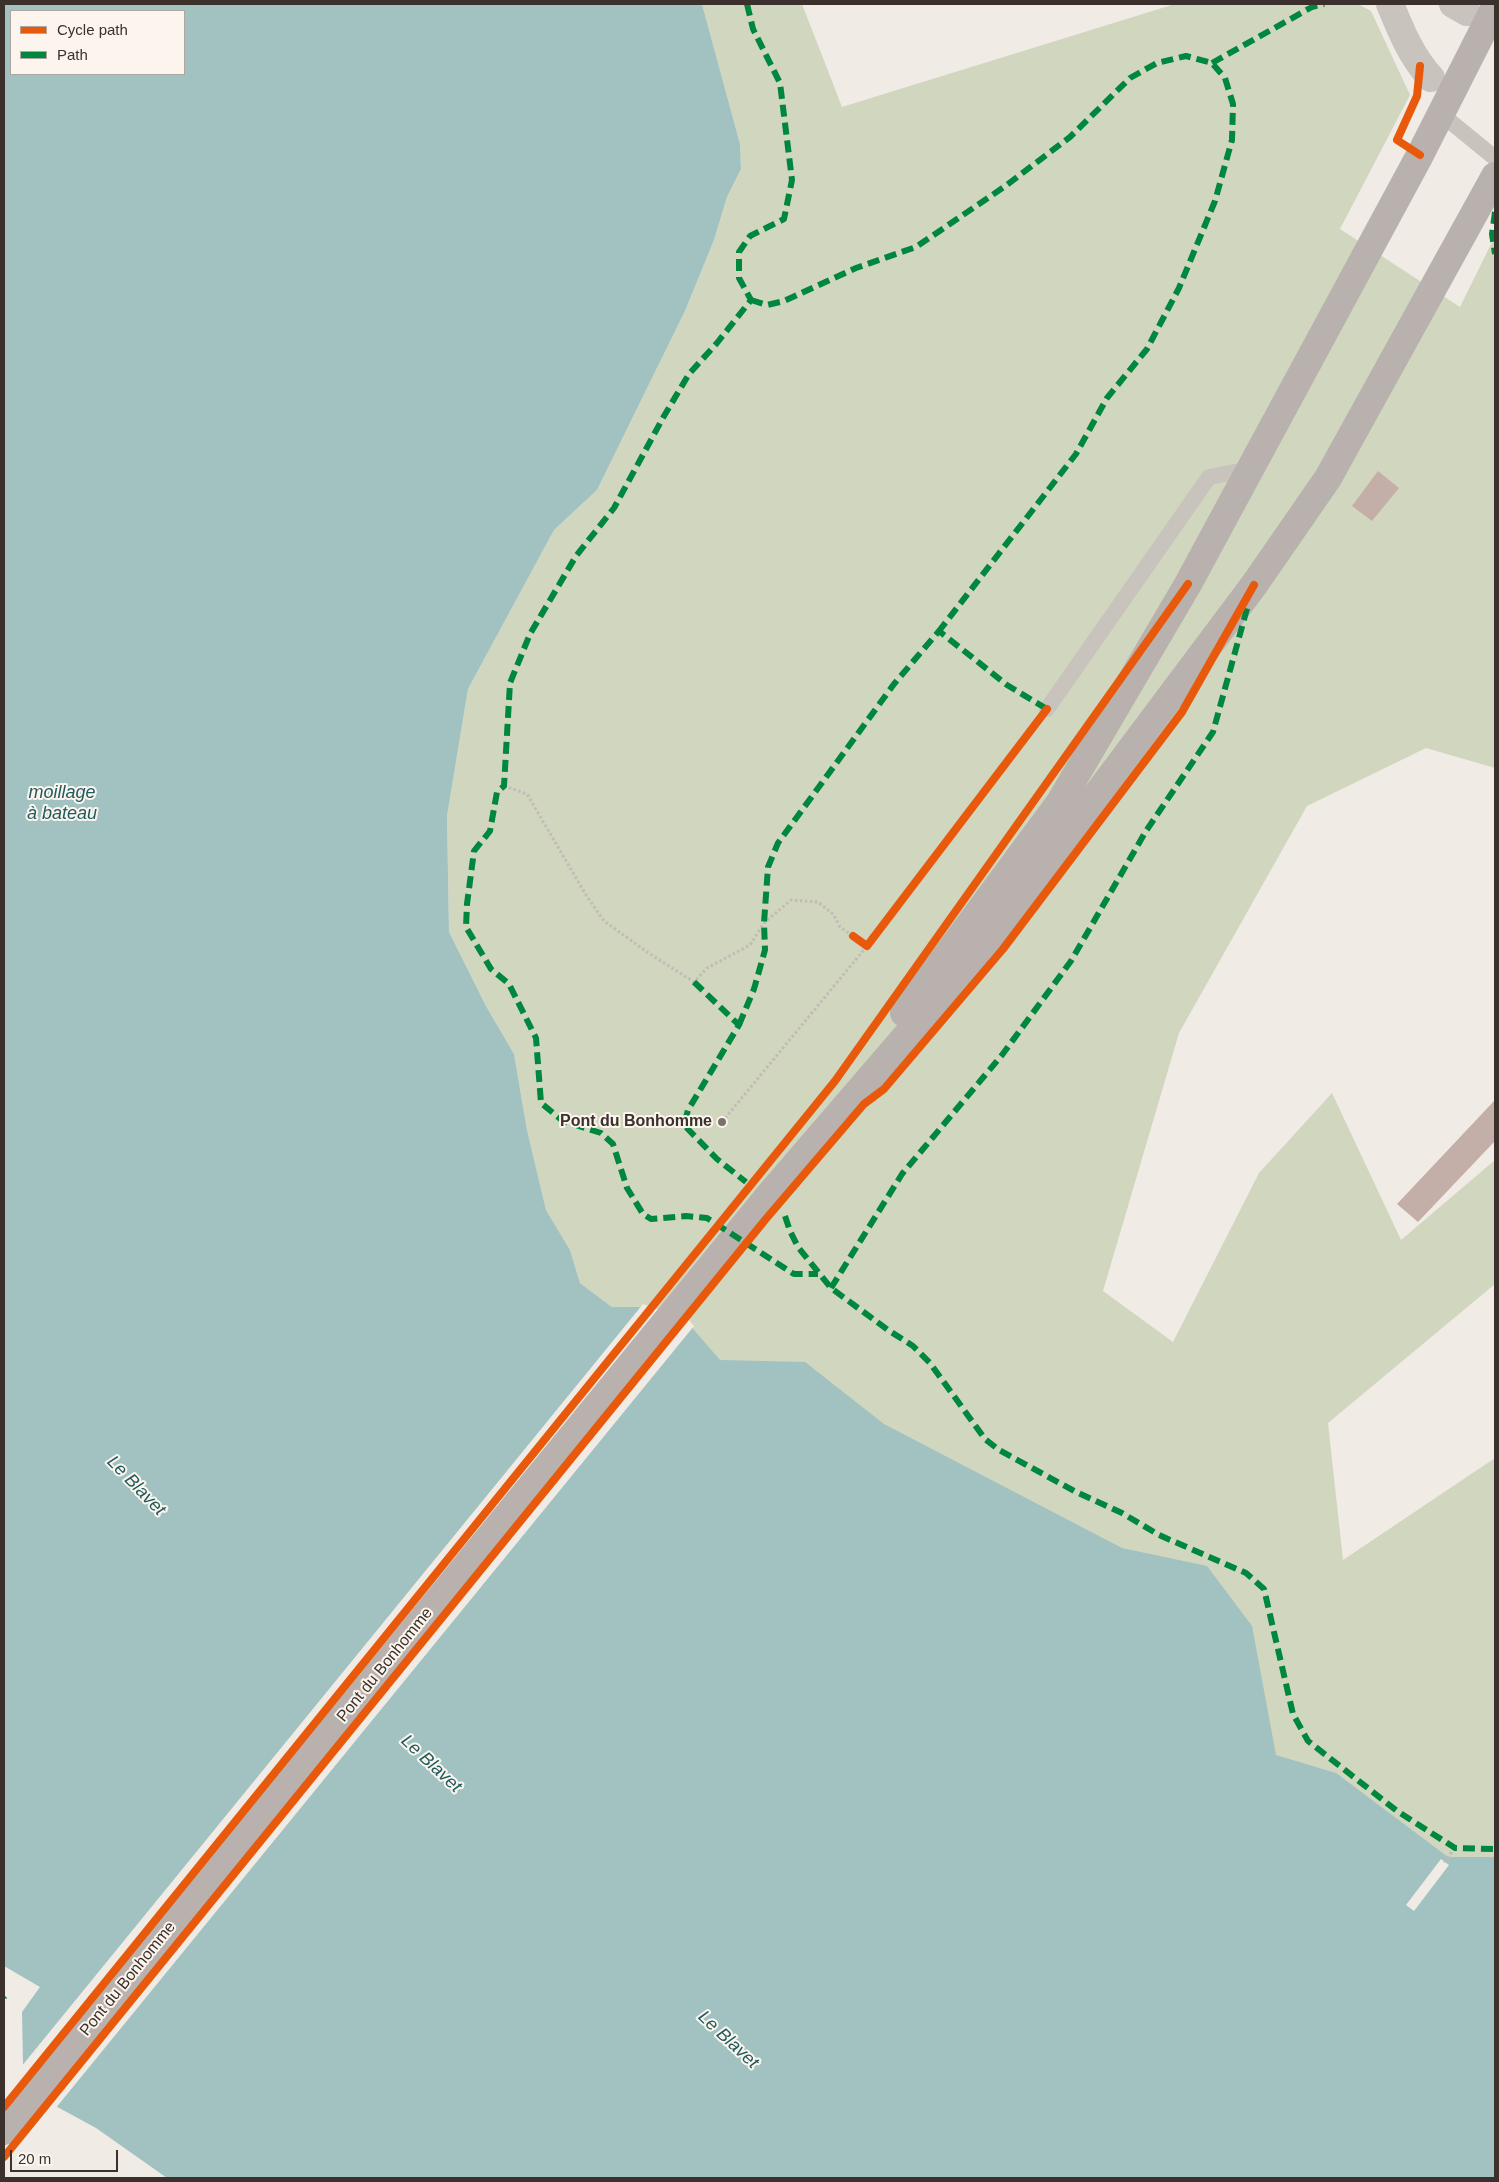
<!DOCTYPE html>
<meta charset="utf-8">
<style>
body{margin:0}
#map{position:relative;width:1499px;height:2182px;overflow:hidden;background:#f0ebe5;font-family:Helvetica,sans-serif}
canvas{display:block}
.frame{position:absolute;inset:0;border:5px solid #3b302b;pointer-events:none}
.legend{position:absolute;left:10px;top:10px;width:175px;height:65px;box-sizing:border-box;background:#fbf5ee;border:1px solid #aea6a0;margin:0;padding:6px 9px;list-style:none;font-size:15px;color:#3b302b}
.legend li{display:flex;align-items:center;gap:10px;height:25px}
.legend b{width:25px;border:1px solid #aea6a0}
.scale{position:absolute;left:10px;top:2150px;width:108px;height:22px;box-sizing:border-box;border:2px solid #3b302b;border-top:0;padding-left:6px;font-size:15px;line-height:18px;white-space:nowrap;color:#3b302b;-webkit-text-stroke:4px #fbf5ee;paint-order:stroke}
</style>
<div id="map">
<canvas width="1499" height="2182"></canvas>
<div class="frame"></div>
<ul class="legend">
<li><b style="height:6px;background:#e8590c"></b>Cycle path</li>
<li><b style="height:6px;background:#00873e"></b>Path</li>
</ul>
<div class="scale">20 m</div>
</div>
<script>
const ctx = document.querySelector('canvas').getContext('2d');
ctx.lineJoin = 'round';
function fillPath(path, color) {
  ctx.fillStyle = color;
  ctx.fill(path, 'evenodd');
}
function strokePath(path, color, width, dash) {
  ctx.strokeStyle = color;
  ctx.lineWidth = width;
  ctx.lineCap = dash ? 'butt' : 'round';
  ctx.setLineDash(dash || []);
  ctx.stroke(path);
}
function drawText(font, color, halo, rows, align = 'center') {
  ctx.font = font + ' Helvetica,sans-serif';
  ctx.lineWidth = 4;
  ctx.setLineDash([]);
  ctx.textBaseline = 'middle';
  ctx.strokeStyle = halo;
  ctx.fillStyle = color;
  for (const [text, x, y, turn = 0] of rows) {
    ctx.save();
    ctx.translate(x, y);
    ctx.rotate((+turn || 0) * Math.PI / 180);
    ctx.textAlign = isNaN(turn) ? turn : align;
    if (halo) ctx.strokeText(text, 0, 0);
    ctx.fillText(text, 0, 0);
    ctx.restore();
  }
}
fillPath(new Path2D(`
 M702,4H802L842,107L1175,4H1358L1371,11L1410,95L1340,229L1460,307L1495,236V768L1426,748L1307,806L1179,1033L1103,1291L1173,1342L1259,1173L1332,1093L1401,1240L1495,1160V1284L1328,1423L1343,1560L1495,1458V2178L644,1307H612L580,1283L570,1250L546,1210L527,1130L514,1054L486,1006L449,932L447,816L468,689L554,530L597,490L685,311L714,240L727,197L741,169L740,144Z`), '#d1d6bf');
fillPath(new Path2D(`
 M4,4H702L740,144L741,169L727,197L714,240L685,311L597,490L554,530L468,689L447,816L449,932L486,1006L514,1054L527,1130L546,1210L570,1250L580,1283L612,1307H644L687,1322L720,1360L805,1362L884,1424L1122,1548L1207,1566L1252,1626L1276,1755L1336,1773L1448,1857H1495V2178H167L96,2128L39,2097L23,2065L22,2012L40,1987L4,1966ZM11,11H184V74H11Z`), '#a1c2c1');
fillPath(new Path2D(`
 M643,1304L689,1320L694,1326L55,2109L37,2099L21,2067Z
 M1441,1859L1449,1865L1414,1911L1406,1905Z`), '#f0ebe5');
fillPath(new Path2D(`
 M1378,471L1399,488L1372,521L1352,506Z
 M1495,1100V1141L1418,1222L1397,1204Z`), '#c3afa7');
strokePath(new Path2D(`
 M504,786L527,794L586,895L604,921L647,952L694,982L707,968L750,945L764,923L791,900L818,902L834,915L840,927L853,936
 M722,1122L867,946
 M1444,1862L1455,1848`), '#c2bbb6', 3, [2.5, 2.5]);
strokePath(new Path2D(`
 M1441,114L1495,158
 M1047,709L1209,477L1250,469`), '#c9c3be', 16);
strokePath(new Path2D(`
 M1390,4C1401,31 1411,56 1431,78
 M1453,4L1467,12`), '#c9c3be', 28);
strokePath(new Path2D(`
 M904,1013L1060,802L1188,584L1420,155L1495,7
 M4,2131L766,1199L982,948L1254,585L1328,478L1495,176`), '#b8b1ad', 28);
strokePath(new Path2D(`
 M747,4L753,29L780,83L792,180L784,219L750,236L739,252V278L751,300L717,343L689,374L664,416L614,508L576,556L530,634L510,683L504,786L497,792L490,831L474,851L467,904L466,927L491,969L509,984L536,1038L541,1103L563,1121L601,1133L613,1144L627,1188L643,1214L651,1219L686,1216L707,1218L794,1274H818
 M1212,63L1312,7L1324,4
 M1495,212L1492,234L1495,254
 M751,300L767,305L784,301L856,268L916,247L1004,187L1070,137L1130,78L1157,63L1186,56L1212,63L1225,78L1233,104L1232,140L1215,201L1179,288L1147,349L1107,398L1076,454L939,631
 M694,982L739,1025L688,1110L684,1125L717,1159L746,1182
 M739,1025L754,989L765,950L764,923L768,867L778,843L894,684L939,631L1007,685L1047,709L1046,711
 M785,1216L790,1231L798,1247L831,1288L888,1330L913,1346L930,1363L985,1439L999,1450L1076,1492L1122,1513L1159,1535L1246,1573L1264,1589L1293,1714L1308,1741L1397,1811L1455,1848L1495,1849
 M831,1288L902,1174L1002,1055L1071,961L1146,831L1213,732L1248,605
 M4,1997L5,1996`), '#00873e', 6, [12, 6]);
strokePath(new Path2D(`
 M1420,155L1397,140L1417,96L1420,66
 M853,936L867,946L1047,709
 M4,2107L835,1081L1188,584
 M4,2157L765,1220L864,1104L884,1089L1003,949L1182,712L1254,585`), '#e8590c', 8);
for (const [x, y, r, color] of [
 [722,1122,5,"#7a716c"]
]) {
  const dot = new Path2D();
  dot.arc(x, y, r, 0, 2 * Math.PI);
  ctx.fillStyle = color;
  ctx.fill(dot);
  strokePath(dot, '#fbf5ee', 2);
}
drawText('bold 16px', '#3b302b', '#fbf5ee', [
 ["Pont du Bonhomme",712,1122]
], 'right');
drawText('16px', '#3b302b', '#fbf5ee', [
 ["Pont du Bonhomme",385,1665,-51],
 ["Pont du Bonhomme",128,1979,-51]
]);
drawText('italic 18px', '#1f5a5e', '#fbf5ee', [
 ["moillage",62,793],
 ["à bateau",62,814],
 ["Le Blavet",136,1486,46],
 ["Le Blavet",431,1764,43],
 ["Le Blavet",728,2040,43]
]);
</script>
